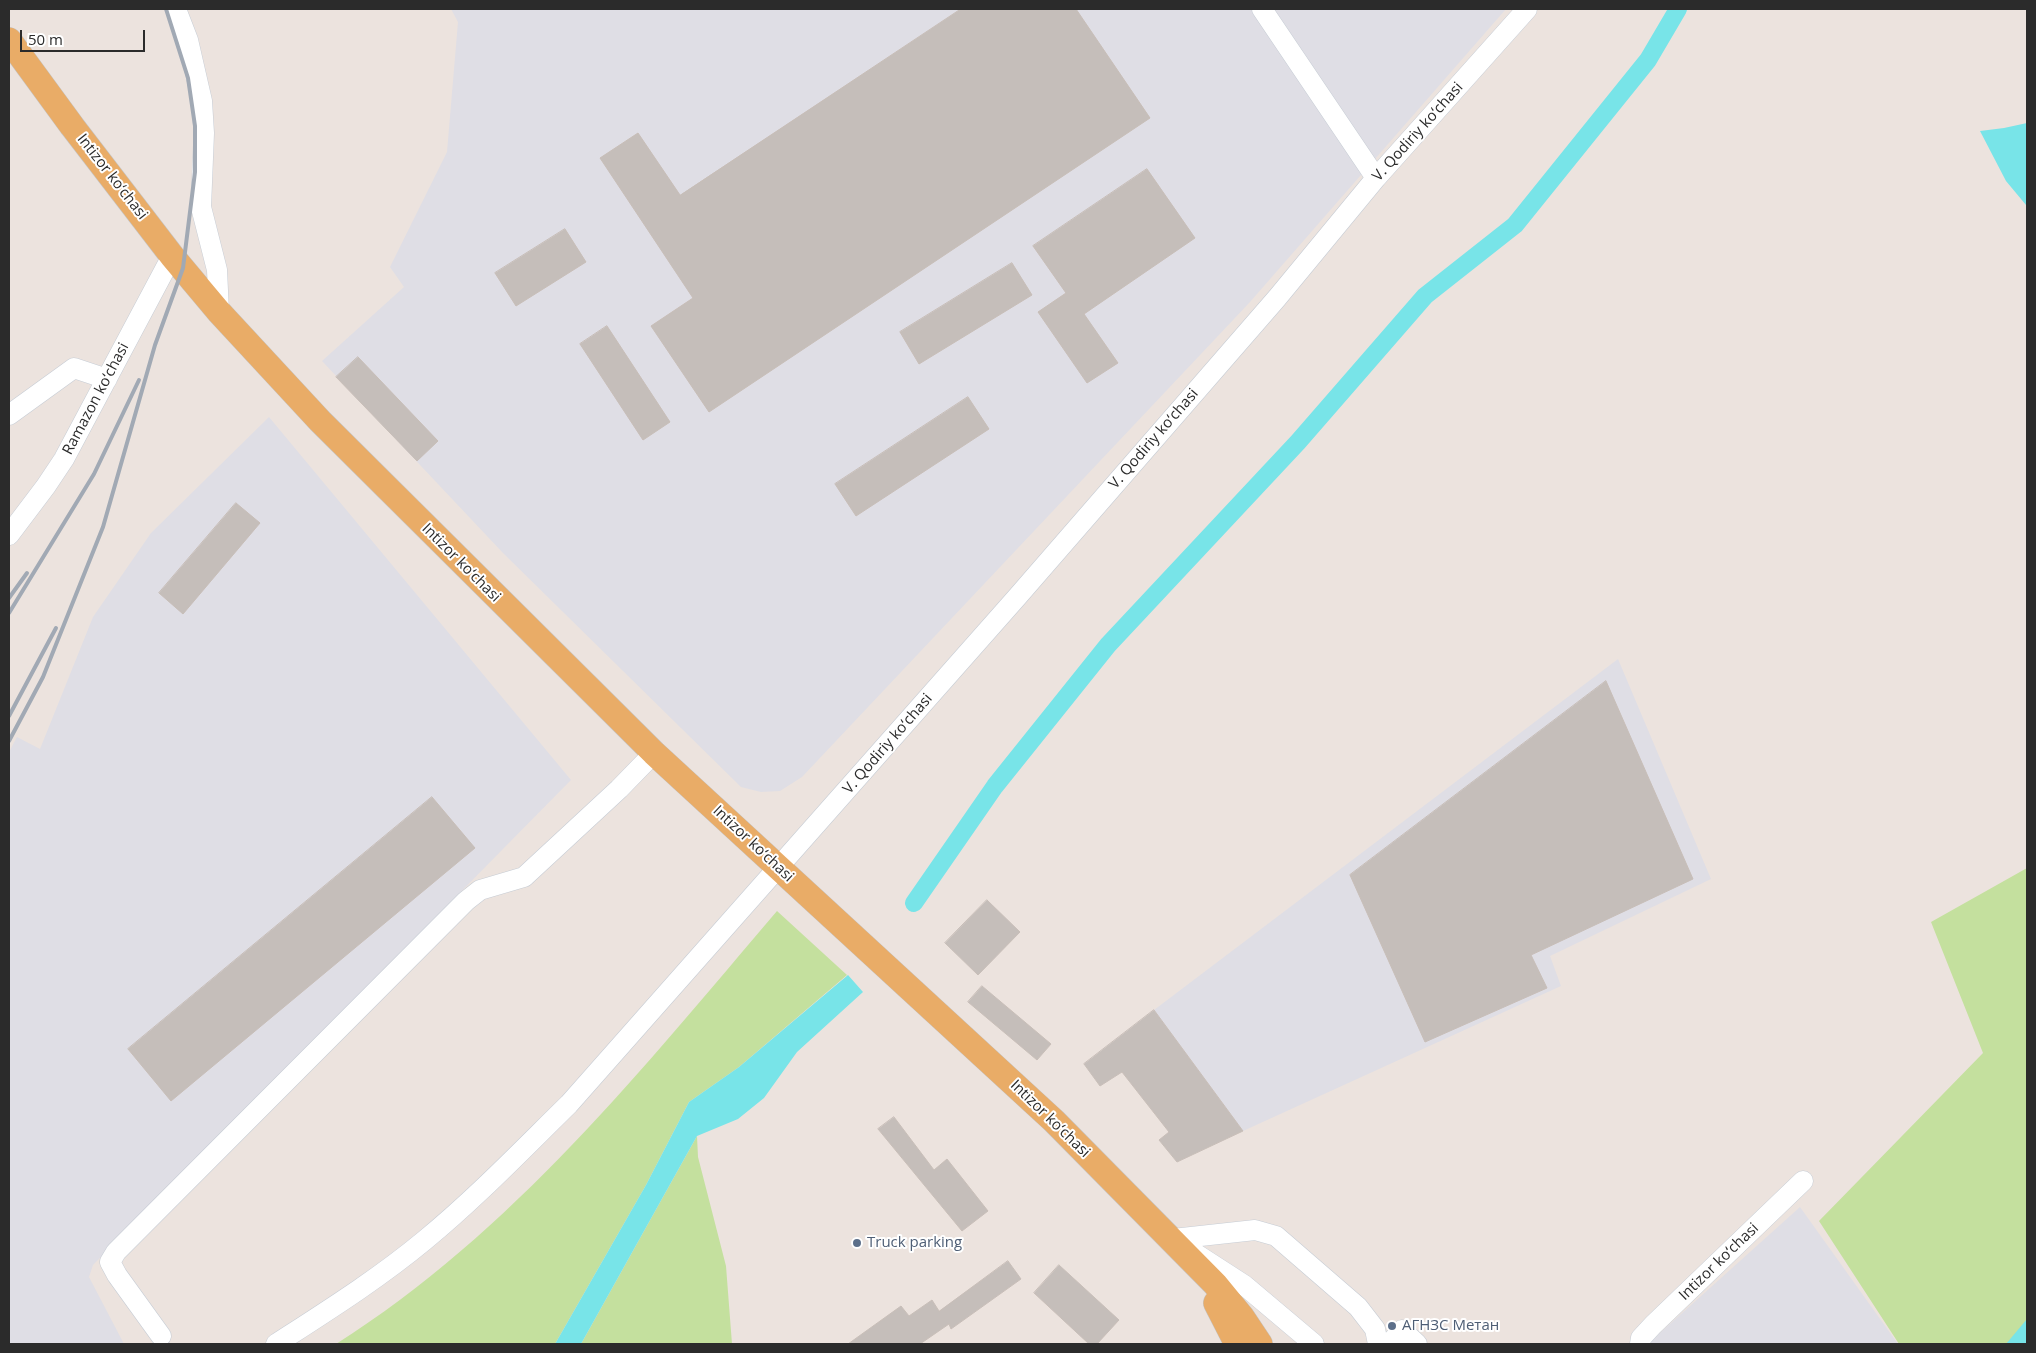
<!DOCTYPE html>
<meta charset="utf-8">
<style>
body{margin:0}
#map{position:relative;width:2036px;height:1353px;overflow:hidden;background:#ece3de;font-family:"Open Sans",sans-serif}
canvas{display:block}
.frame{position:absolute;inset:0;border:10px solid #2b2b2b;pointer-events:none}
.scale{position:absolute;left:20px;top:30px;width:125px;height:22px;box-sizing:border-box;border:2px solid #2b2b2b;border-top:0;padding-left:6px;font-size:15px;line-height:18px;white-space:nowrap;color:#2b2b2b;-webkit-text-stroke:4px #fff;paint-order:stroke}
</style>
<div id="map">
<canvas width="2036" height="1353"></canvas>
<div class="frame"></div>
<div class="scale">50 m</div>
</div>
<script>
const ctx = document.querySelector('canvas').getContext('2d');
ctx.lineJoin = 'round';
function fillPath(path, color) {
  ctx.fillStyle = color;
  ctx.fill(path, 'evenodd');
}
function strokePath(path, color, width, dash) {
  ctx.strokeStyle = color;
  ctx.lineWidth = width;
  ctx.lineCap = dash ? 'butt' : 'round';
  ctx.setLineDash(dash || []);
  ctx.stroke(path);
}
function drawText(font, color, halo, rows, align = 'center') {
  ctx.font = font + ' "Open Sans",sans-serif';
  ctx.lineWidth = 4;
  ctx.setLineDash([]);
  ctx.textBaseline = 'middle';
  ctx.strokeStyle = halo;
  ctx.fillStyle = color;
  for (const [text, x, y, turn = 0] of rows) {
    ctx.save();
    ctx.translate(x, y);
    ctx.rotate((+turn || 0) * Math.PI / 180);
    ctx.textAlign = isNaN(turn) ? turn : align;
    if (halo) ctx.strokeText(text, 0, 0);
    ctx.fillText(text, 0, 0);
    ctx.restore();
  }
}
fillPath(new Path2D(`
 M451,9H1506L1250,302L802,777L780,791L761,792L741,787L503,553L322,361L404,287L390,267L447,152L458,22Z
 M269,417L571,780L93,1265L89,1277L124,1344H9V752L17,737L40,749L93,617L151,533Z
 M1618,659L1711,879L1550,956L1561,986L1243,1131L1154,1010Z
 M1800,1207L1898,1344H1651V1341Z`), '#dfdee5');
fillPath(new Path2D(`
 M2027,868V1344H1899L1819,1221L1983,1053L1931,922Z
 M777,911L847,975L739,1067L689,1102L646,1185L555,1344H336C512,1233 643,1068 777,911Z
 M697,1136L698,1157L726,1266L732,1344H581Z`), '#c4e09e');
fillPath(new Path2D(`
 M2027,123V200L2026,205L2006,181L1980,131L2004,128Z
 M848,975L863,992L797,1052L764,1098L738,1119L697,1136L581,1344H555L646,1185L689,1102L739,1067Z
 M2027,1319V1344H2006Z`), '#78e4e8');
strokePath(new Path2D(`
 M914,903L995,786L1108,645L1298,442L1425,296L1515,225L1648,60L1678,9`), '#78e4e8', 18);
const building = new Path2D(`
 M961,9H1076L1150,118L709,412L651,326L693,298L600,158L638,133L680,195Z
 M1147,169L1195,238L1084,314L1118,363L1087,383L1038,312L1066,293L1033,246Z
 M565,229L586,262L516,306L495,273Z
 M1012,263L1032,295L919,364L900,332Z
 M607,326L670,422L643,440L580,344Z
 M358,357L438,441L417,461L336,377Z
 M968,397L989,429L856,516L835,484Z
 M236,503L260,523L183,614L159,593Z
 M1606,681L1693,879L1531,955L1547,988L1425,1042L1350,875Z
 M432,797L475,848L171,1101L128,1049Z
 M987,900L1020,932L978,975L945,943Z
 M982,986L1051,1044L1037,1060L968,1002Z
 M1154,1010L1243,1131L1177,1162L1159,1140L1169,1132L1122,1072L1100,1086L1084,1064Z
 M894,1117L934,1170L947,1159L988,1211L962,1231L878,1129Z
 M1008,1261L1021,1279L951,1329L949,1324L920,1344H848L901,1306L909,1316L932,1300L939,1311Z
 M1059,1265L1119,1320L1097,1344H1089L1034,1293Z`);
fillPath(building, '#c5beba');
strokePath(building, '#c8beb8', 1);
const minor = new Path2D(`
 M176,9L188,40L202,101L204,133L201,207L217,270L219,312
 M1262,9L1376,178
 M9,415L74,368L107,379
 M9,535L46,486L64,459L172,256
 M1173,1239L1255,1230L1276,1236L1358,1307L1375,1329L1378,1344
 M1193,1252L1244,1285L1314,1344
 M161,1336L117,1275L110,1262L116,1252L466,901L480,890L524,877L619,789L654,753
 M276,1344C327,1311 378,1279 425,1240C476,1198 522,1150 569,1104L1018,596L1277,298L1376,178L1527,9
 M1389,1344L1402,1330L1417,1344
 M1640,1344L1641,1338L1653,1325L1803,1181`);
const major = new Path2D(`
 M9,40L72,126L172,256L219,312L320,421L654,753L1054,1121L1215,1284L1242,1317L1260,1344
 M1216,1303L1237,1344`);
strokePath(minor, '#c6ccd4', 21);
strokePath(major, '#c4c4c4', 26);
strokePath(minor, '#fff', 20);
strokePath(major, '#e9ac67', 25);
strokePath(new Path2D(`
 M9,598L27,573
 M9,613L94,474L139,380
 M9,716L56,628
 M9,741L43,677L103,527L155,345L183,268L195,172V126L188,78L166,9`), '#a1a9b4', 4);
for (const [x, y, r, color] of [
 [857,1243,5,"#5c6f8a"],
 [1392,1326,5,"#5c6f8a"]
]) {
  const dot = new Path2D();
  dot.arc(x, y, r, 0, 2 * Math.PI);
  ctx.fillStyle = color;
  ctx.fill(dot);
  strokePath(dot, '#fff', 2);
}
drawText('15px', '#2b2b2b', '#fff', [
 ["V. Qodiriy ko‘chasi",1418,132,-48],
 ["Intizor ko‘chasi",112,177,52],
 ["Ramazon ko‘chasi",96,399,-62],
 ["V. Qodiriy ko‘chasi",1154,439,-49],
 ["Intizor ko‘chasi",461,563,45],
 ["V. Qodiriy ko‘chasi",888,744,-49],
 ["Intizor ko‘chasi",753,844,43],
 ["Intizor ko‘chasi",1050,1119,44],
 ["Intizor ko‘chasi",1719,1262,-44]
]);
drawText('15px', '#4e5e75', '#fff', [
 ["Truck parking",867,1243],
 ["АГНЗС Метан",1402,1326]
], 'left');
</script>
